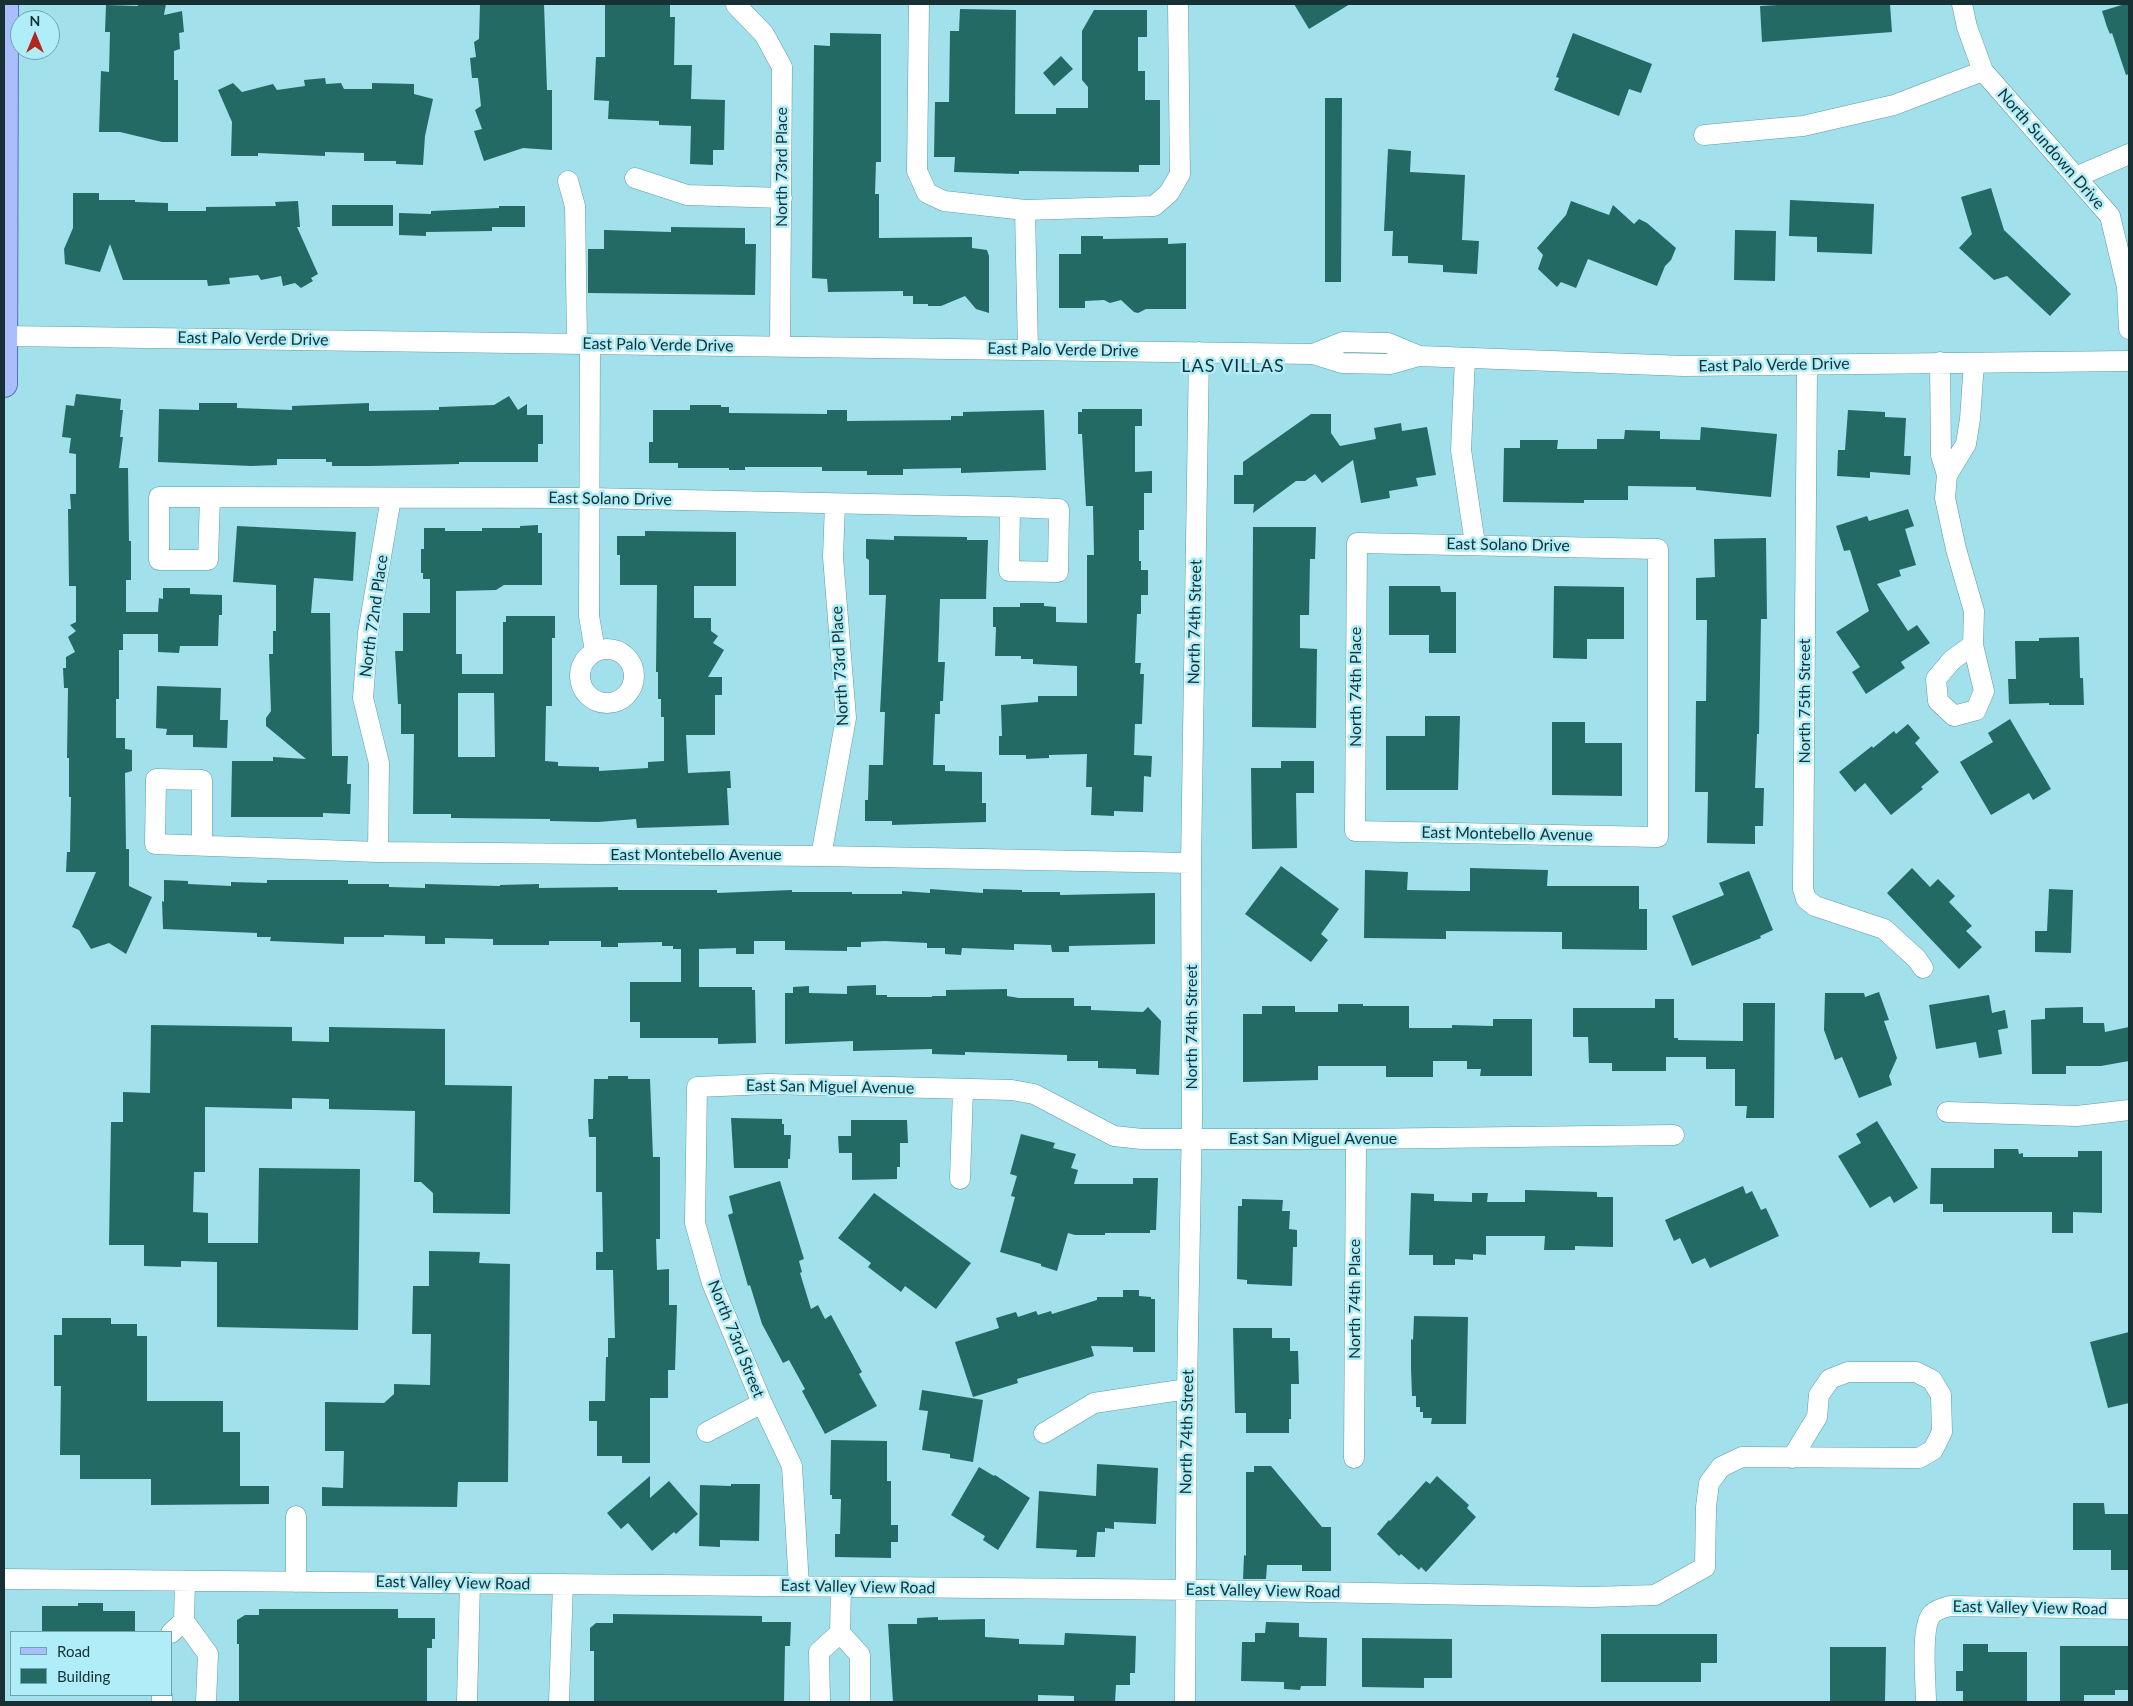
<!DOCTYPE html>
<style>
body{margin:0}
#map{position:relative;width:2133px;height:1706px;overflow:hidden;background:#a2e1eb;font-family:Lato,sans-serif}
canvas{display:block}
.frame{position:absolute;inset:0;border:5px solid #163034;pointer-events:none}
.legend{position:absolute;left:10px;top:1631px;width:162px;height:65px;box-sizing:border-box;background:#afeef8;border:1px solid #72a2aa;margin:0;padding:6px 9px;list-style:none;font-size:15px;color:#163034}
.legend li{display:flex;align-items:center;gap:10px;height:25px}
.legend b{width:25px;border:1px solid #72a2aa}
.north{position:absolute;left:10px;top:10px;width:50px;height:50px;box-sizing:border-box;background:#afeef8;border:1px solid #72a2aa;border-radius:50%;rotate:0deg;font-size:14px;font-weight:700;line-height:20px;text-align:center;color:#163034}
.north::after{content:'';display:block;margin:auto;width:18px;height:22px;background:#b4251d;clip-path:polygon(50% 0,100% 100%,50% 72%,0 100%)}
</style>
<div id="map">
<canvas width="2133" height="1706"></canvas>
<div class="frame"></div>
<ul class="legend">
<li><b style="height:6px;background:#aabefd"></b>Road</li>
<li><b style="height:14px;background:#236a65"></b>Building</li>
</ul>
<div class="north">N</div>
</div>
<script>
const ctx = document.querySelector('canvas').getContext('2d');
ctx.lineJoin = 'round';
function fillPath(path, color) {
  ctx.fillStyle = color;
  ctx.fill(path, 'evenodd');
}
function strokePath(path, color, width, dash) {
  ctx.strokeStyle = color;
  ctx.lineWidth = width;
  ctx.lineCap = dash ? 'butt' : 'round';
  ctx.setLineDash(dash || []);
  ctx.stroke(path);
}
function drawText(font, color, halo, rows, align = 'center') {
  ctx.font = font + ' Lato,sans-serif';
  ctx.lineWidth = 5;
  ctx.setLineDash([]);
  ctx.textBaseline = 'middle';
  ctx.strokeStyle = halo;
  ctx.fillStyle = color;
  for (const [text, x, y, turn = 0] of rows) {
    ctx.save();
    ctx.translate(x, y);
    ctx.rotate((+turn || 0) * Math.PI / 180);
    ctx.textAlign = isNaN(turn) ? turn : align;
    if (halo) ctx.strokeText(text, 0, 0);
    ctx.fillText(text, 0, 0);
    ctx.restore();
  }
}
fillPath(new Path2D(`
 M140,4H166L164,15L182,11L184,32L179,33L180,49L174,51V80H178V142H162L120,132H99L101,71L109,72L110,32H105L106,5L137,6Z
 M480,4H544L547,90H552V150L523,148L484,161L474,131L482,129L475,110L481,106L478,78H472L470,58L476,57L474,42L479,39Z
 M605,4H670V17H675L674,65H692L691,99L725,100L724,150H713V165L690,164L691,126L659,125V121L608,119L609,101L594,100L596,57H605Z
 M1294,4H1350L1309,29Z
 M1795,4H1890L1892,32L1762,42L1760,6Z
 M2125,4H2129V74L2126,75L2112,33L2110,34L2107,27L2102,11Z
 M960,9L1016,10L1015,114H1056V108H1088V87L1082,80V31L1094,10H1147V37H1138V71H1145V100H1160V165H1139V172L1019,171V174L954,172L955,157H934L935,102H949L950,31H959Z
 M830,33L881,34V162H876L875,194H879V238L972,237V248L987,250L989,256V313L976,309L965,296L941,306H928V304H913V296H903V291L828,292L827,279L812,278L814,45L830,46Z
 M1573,33L1652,64L1641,93L1629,89L1619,116L1554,90L1559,78L1556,77Z
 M1061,56L1073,69L1054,86L1043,73Z
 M325,78L326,84L341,83L344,89H372V83L414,84V94L433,99L425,136L423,165L396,164V161H364V153L325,152V156L258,153V156H231L232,122L218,90L233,83L242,92L273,84L277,90L305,86L304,80Z
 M1325,98H1342L1341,282H1325Z
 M1388,149L1411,151L1410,172L1465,175L1462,240L1479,241L1477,274L1443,272V265L1408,263V256H1392L1393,231H1384Z
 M1991,188L2004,230L2071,294L2050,316L2007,276L1994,280L1959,248L1972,234L1961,197Z
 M73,193H99V200H135V202L168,203V211H206V207L276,206L275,202L298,201L300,227H297L318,274L311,278L313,281L301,288L295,283L283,286L281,276L261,280L258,275L229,278L230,284L208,286L207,280H123L110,244L100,272L65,264L64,249L73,228Z
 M1790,200L1874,204L1872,254L1817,252V237L1789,236Z
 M1571,201L1609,215L1613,205L1634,224L1639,219L1647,223L1676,248L1671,260L1665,266L1657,286L1588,259L1576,288L1561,282L1557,287L1538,269L1543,255L1537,248L1566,215Z
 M332,205H393V226H332Z
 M499,206H525V227H492V231L426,232V236L399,235V213L431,214V211L499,208Z
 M671,227L745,228V244H756L755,295L588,293V249H604V230L671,232Z
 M1735,230L1776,231L1775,281L1734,280Z
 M1081,236H1103V239L1168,238V244L1186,243V309H1146L1138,313L1134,312L1121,300L1110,303L1104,300L1085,301V308H1059V254H1081Z
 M76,394L121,399L120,410H123L120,437H123L119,468H128L129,541H131V580H126V612H158L159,598L163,599V588H190V594L222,595V615H219L218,646H180L179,653L158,652V634H123V650H119V699H116V738H125V749L132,750V771L125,773L126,849H129V886L152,897L126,954L109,943L91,949L79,930L72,927L96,872H66L67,852H70L71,797H69V758H67L68,688H64L63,668H66V657L75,652L68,637L76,631L70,625L76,622V586H69L68,509H71L70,494H76V454L69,453L71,438L62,437L66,405L74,406Z
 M509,396L518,410L527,404V415H543V444H538V462H459V464L370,466H332V462H326V459H277V465L251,466L158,462L159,409L199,410V403H237V408L292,410V406L369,403V411L439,410V407L494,405Z
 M690,405H721V407H729V413L827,414V410H847V421L951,420V416H963V412L1044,410L1046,470L961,473V468L903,469V475H867V471H822V467H745V470H729V468H678V463H649V442H653V410H690Z
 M1082,409H1142V426H1135V472L1152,471V493H1144V530H1139V561H1141V570H1148V595H1141V614H1137L1135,663H1141L1140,674H1144L1142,724H1135L1134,755L1152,756L1151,777L1144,776L1143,812L1114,811V816L1091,815L1092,787H1086L1087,754L1049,755V758L1026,759V755H999V736H1002L1001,705L1038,702V696H1077V666L1033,664V659H1021V656H995L996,627H993V607H1020V603H1044V606L1056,607V622L1087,623V555H1094L1093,506H1086L1082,434H1078V412H1082Z
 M1848,410L1885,412V417L1906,418L1904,456H1911L1910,475L1870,472V478L1837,476L1838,450H1845Z
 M1311,414H1331V433L1340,446L1376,439L1374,428L1401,423L1402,431L1427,427L1436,475L1416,478L1418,486L1389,491L1390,498L1361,503L1353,460L1322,483L1315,474L1305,481H1296L1253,513L1254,504H1234V475H1243V462Z
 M1701,427L1777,434L1771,497L1696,490V487L1628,486V500H1584V503L1503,502L1504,448H1520V440H1558L1557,449H1597V439H1624L1625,430L1660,431V439L1700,440Z
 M1908,509L1914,526L1905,529L1916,565L1899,570L1901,576L1877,584L1908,631L1917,625L1930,643L1901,662L1905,668L1866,694L1852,672L1860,667L1836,632L1869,611L1850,550L1844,551L1836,526L1867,516L1869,521Z
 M538,525V533H542V585H504L496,590L456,591V654H462V674H503V622H506V616H555V638H552V706H546L545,761L558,762V766L599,767V771L648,768V762L664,761V717H661V699H658V672H656L657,585H620V555H617V536H645V531L736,532V586H694V618H711V631L718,636L713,643L724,650L708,677H722V695H715V735H686L688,773L730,771L731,788H727L729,825L637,828L636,819L598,822L550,821V819L451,818V814H413L414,734H401V704H398L395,651H403V613H430V579H423V573H421V549H424V528H445V531H482V528H520V526ZM458,693H494L495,757H458Z
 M237,526L356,532L353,581L314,578L311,613H330L332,756H348L347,784H351L350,814L323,813V817H231L232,761H273V757L306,759L266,726V718L271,711L269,654H273V631H276V585L233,582Z
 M1253,527H1316L1315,559H1310L1309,615H1300V648L1317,649L1316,728L1252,727Z
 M894,536L967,537V540H988L986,599H940L938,662H945L944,679L943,701H940V714H935L933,765H945V771L982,772V803H986V822L892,825V821H865V800H868L869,765H883L885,712H880L886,595H869V560L866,558V539L894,540Z
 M1766,538L1767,619H1761L1759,734H1757L1755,788H1764L1763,826H1755V844L1707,843L1708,792H1695L1696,701H1706L1707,620H1696V578L1715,577L1714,539Z
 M1389,586H1440L1441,592H1456V653H1429V635H1389Z
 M1554,586L1624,587V639H1587V659L1553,658Z
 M2079,637L2080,678H2083L2084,705H2049V703L2009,704L2008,679H2016L2015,641H2039V638Z
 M157,686L221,688L220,720H228L227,748L193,747V735H166L167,729L156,728Z
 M1425,716H1460L1458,790H1386V736H1425Z
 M2010,719L2051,789L2033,800L2029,793L1991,815L1960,762L1993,742L1988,733Z
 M1552,722H1585V743H1622V796L1552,795Z
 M1908,724L1920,738L1915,743L1939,772L1921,787L1923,789L1891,815L1865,783L1855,792L1839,772L1872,746L1873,748L1894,731L1896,734Z
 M1281,761H1314V793H1296L1297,848L1252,849L1251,768H1281Z
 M1281,866L1339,909L1321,934L1328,940L1311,962L1245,914Z
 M1470,868L1548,870L1547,886H1639V909H1647V950L1562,949V932L1446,931V939L1364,938L1365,870L1408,872L1407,890L1463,891H1470Z
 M1912,868L1930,887L1938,879L1955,896L1949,902L1972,926L1966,931L1982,947L1959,969L1887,893Z
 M1749,871L1773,930L1760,936L1761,938L1692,966L1672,916L1724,895L1719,883Z
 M164,880L188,881V884L231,886V882L267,883V880H348V884H389V887L425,888V884L500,886V885L539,884V888L618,887V890H717V893L792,890V892H852V894H902V891L930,893V889L983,893V889L1022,890V892H1060V895L1155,893V944L1069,946V952H1052L1051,945L1014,944V950L962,948L961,955L945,954V948H927V943L885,941L861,942V947H847V951L785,950V941H754V954H736V948L699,949V987H752V990H755L756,1043L718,1044V1038H640V1022H630V982H681V949H673V946H662V942L618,943V947H601V941H549V945H493V939L445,938V944H425V936L384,935V937H344V944L270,941L271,937H257V933L163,929L162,901L164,902Z
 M2049,889L2073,890L2071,953L2035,952V931H2047Z
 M876,985V995H887V997H932V996H946V990L1007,989V996L1019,998H1074V1006H1091V1010L1143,1012L1148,1007L1161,1021L1159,1075L1136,1074V1069L1098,1068V1061H1067V1055L965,1052V1055L932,1054V1049L853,1051V1041L785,1044V993H793V987L809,986V993L847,994V986Z
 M1879,992L1889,1020L1884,1021L1897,1058L1889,1076L1892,1085L1859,1098L1842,1057L1835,1060L1824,1030L1825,993H1864L1865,997Z
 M1989,995L1992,1013L2005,1010L2008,1028L1998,1030L2002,1054L1979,1058L1976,1042L1936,1049L1929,1005Z
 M1655,999H1674V1038H1678V1040L1743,1041V1003H1775L1774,1118H1746L1747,1106H1735V1069H1706V1057H1666V1071H1612V1063H1589L1588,1037H1573V1008H1655Z
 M1338,1004H1363V1006H1409V1028H1452V1025L1493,1026V1019H1532V1076H1480L1481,1069H1467V1061H1433V1077H1386V1066H1318V1080L1243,1082V1014H1262V1006H1295V1012H1338Z
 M2083,1007V1023H2104L2105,1032L2129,1027V1061L2101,1066H2066V1074H2032L2031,1020L2045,1019V1008Z
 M151,1025L292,1027V1041L329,1042V1027L445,1029V1085L512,1086L510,1214L433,1213V1193L421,1182H414L415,1111L329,1109V1099L292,1098V1109L205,1107V1172H194L193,1212L208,1213V1243H258L259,1168L360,1169L358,1330L217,1327V1262L181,1261V1267L144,1266V1245H109L111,1122H123V1092L150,1093Z
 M608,1076H628V1079H650L653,1157H660V1239H656L657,1270L669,1269V1305H677L675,1370H668V1398H650V1463H622V1456H597V1421H589V1401H605L606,1357H608V1338H615L613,1270H596V1252H603L602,1192H596V1137H589L588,1119H593L594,1079H608Z
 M731,1118L782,1119V1124H784V1135H791L790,1159H788V1168H734Z
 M851,1120H907L908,1143H900V1167H897V1179L852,1180V1153H839L838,1136H851Z
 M1877,1121L1918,1188L1894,1203L1890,1196L1870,1208L1838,1156L1861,1143L1856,1134Z
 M1021,1134L1055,1143L1053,1148L1076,1154L1071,1168L1078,1170L1074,1184H1133V1178H1158L1156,1230H1150V1233H1105V1235H1075L1068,1233L1057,1271L1041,1266V1264L1000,1252L1015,1197L1011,1196L1017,1176L1010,1174Z
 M1994,1149H2018L2019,1154L2023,1153V1157H2078V1151H2102V1213L2073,1212V1233H2052V1212H1943V1204H1930L1931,1168H1994Z
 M780,1181L804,1259L799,1261L802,1272L800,1273L811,1309L818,1305L825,1319L831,1315L862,1372L859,1374L877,1406L825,1434L802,1391L805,1389L789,1360L783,1363L762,1324L750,1285L748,1286L728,1215L733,1213L729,1196Z
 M1743,1186L1746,1194L1752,1191L1761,1210L1766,1208L1779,1236L1710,1268L1705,1258L1692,1264L1680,1238L1674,1241L1665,1220Z
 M1525,1190L1597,1192V1197H1613V1247L1575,1246V1250H1544L1545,1236H1486V1255L1473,1254V1260L1455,1259V1265H1433V1255H1409L1411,1193L1434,1194V1201L1472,1202V1193H1488L1487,1202H1525Z
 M874,1193L971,1263L936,1309L905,1286L901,1292L868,1267L871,1263L838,1238Z
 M1242,1199L1283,1200L1282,1211H1290L1289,1229L1297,1230V1247H1293L1292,1286L1247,1284V1280L1237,1279L1238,1206H1242Z
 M429,1251L480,1252L479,1263L510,1264L508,1482H458L457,1507L322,1506V1487L343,1488L344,1451H325V1402L384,1403L394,1394V1384L430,1385L431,1334H412L413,1286H429Z
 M1123,1290H1139V1296L1151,1297V1299H1155V1352H1133V1347L1091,1346L1094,1356L1017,1379L1018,1383L973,1397L955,1342L999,1328L996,1318L1016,1312L1018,1317L1036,1311L1038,1315L1051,1311L1052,1314L1097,1300V1297H1123Z
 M1414,1316L1468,1317L1466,1424H1431L1432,1418H1423V1412H1420V1407H1416V1396H1412L1411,1368V1339L1413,1340Z
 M62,1318H111V1324H137V1336H147V1401H223V1432H240V1486H269V1504L151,1505V1479H80V1455H60L61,1386H54V1335H62Z
 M1233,1328H1272V1338H1290V1351H1298L1299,1384H1291V1419H1289V1433H1246V1413H1235Z
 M2129,1332V1403L2108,1408L2090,1342Z
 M922,1390L983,1400L973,1462L950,1458V1454L922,1450L928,1411L919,1410Z
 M831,1440L887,1441V1481H891V1525H898V1542H891V1558L835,1557V1534H840L841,1499H832V1495H830Z
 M1097,1464L1158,1468L1156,1524L1114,1522V1529L1105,1528V1532H1097L1095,1557H1076L1077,1550L1036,1548L1039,1491L1096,1496Z
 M1254,1466H1271L1322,1527H1331V1571H1302V1565H1267L1266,1579H1243L1244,1555L1246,1556V1472H1254Z
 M979,1467L994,1476L995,1475L1030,1498L998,1550L983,1540L985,1536L951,1515Z
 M650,1476V1498L669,1481L698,1514L676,1534L674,1532L652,1551L628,1523L621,1529L607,1513Z
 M1437,1476L1469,1505L1467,1508L1476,1517L1426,1572L1421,1567L1419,1570L1401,1554L1399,1556L1377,1534L1389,1520L1390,1521L1426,1481L1430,1484Z
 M731,1484H760L759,1541L720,1540V1547L699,1546L700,1485L731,1486Z
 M2073,1503H2104L2105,1514H2129V1570H2111V1550H2073Z
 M78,1603H103V1611H135V1632L42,1631V1606H78Z
 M259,1609H398V1618H435V1639H432V1648H427V1702H239V1644H237V1620L245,1615H259Z
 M613,1614L762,1616V1622H791L790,1646H785L784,1702H594V1651H590V1628L596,1623H613Z
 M938,1617V1620L985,1619V1637L1019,1639V1644L1064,1645L1065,1633L1136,1636L1135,1673H1130V1685H1116L1115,1702H1074V1696L1038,1695V1702H893L888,1624H917V1618Z
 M1266,1622L1299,1623V1637L1327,1638L1326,1686H1301L1300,1690L1284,1689V1682L1241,1681L1242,1642H1255V1633H1265Z
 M1601,1634H1717V1663H1701V1682H1601Z
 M1362,1638L1452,1639V1678H1424V1688L1362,1687Z
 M1963,1644H1988V1652H2027V1702H1963V1691H1956V1671H1963Z
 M2060,1646H2129V1690H2115V1695H2084V1702H2060Z
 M1830,1647H1886L1885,1702H1830Z`), '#236a65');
const minor = new Path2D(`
 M919,4L917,171L927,193L944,201L1025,210L1154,206L1169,193L1180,174L1178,4
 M1962,4L1967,27L1983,71L2110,216L2127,287L2129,329
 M736,5L764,34L782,67L780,346
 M1704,135L1803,126L1894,105L1983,71
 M2076,177L2129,154
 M635,178L687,195L782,198
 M568,181L575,206L577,343
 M1025,210L1028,350
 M4,336L1313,354L1342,363L1391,364L1419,356
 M590,344L589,616L595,651
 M1313,354L1343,342L1388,343L1419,356L1684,366L2129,361
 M1465,358L1461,450L1475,544
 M1940,362L1941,455L1947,475L1966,444L1970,419L1974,363
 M1807,365L1803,889L1806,899L1815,906L1884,929L1917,959L1923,968
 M1947,475L1945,498L1956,549L1974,611L1973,645L1984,691L1976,710L1954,716L1938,701L1936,679L1952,660L1973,645
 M159,497H210L208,560H159Z
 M210,497L589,498L1010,507L1059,509L1058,572L1009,571L1010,507
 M1357,543L1658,549V837L1355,831Z
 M580 676a27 27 0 1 1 54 0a27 27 0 1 1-54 0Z
 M202,845V780L156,779L155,844L378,852L821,856L1191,863
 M378,852L379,763L363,698L368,633L391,498
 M821,856L846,718L833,557L835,504
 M1947,1112L2077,1116L2129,1110
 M960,1179L963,1090
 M707,1432L762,1403
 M1044,1433L1094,1403L1187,1389
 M1354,1458L1356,1139
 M296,1516V1582
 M4,1579L1202,1590L1593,1597L1655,1595L1705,1567L1706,1507L1709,1483L1721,1467L1742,1457L1919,1458L1933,1450L1942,1432L1941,1395L1932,1380L1916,1372H1848L1830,1379L1819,1395L1817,1417L1792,1458
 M185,1581L184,1621L208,1654L206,1702
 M799,1586L792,1466L762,1403L712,1283L695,1223L697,1087L768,1084L1012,1090L1034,1094L1114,1136L1142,1139H1356L1674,1135
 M841,1587L840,1633L860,1655V1702
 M171,1633L184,1621
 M162,1702V1695
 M467,1702L470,1583
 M559,1702L563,1584
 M820,1702L819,1652L840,1633
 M1185,1702L1187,1389L1192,1118L1191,863L1199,352
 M1926,1702C1926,1683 1920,1627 1932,1614C1937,1609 1943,1608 1950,1606L2129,1609`);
const major = new Path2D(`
 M4,384L5,4`);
strokePath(minor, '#5f9ca5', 21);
strokePath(major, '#5170b6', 28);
strokePath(minor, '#fff', 20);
strokePath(major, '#aabefd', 26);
drawText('16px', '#163034', '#afeef8', [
 ["North Sundown Drive",2051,149,49],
 ["North 73rd Place",782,167,-90],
 ["East Palo Verde Drive",253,339,1],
 ["East Palo Verde Drive",658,345,1],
 ["East Palo Verde Drive",1063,350,1],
 ["East Palo Verde Drive",1774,365,-1],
 ["East Solano Drive",610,499,1],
 ["East Solano Drive",1508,545,1],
 ["North 72nd Place",374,616,-82],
 ["North 74th Street",1195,622,-89],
 ["North 73rd Place",840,666,-93],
 ["North 74th Place",1356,687,-90],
 ["North 75th Street",1805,701,-90],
 ["East Montebello Avenue",1507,834,1],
 ["East Montebello Avenue",696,855],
 ["North 74th Street",1192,1027,-90],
 ["East San Miguel Avenue",830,1087,1],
 ["East San Miguel Avenue",1313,1139],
 ["North 74th Place",1355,1299,-90],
 ["North 73rd Street",736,1339,68],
 ["North 74th Street",1187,1432,-89],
 ["East Valley View Road",453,1583,1],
 ["East Valley View Road",858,1587,1],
 ["East Valley View Road",1263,1591,1],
 ["East Valley View Road",2030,1608,1]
]);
ctx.letterSpacing = '1px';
drawText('18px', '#163034', '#afeef8', [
 ["LAS VILLAS",1233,366]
]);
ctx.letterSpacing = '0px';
</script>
